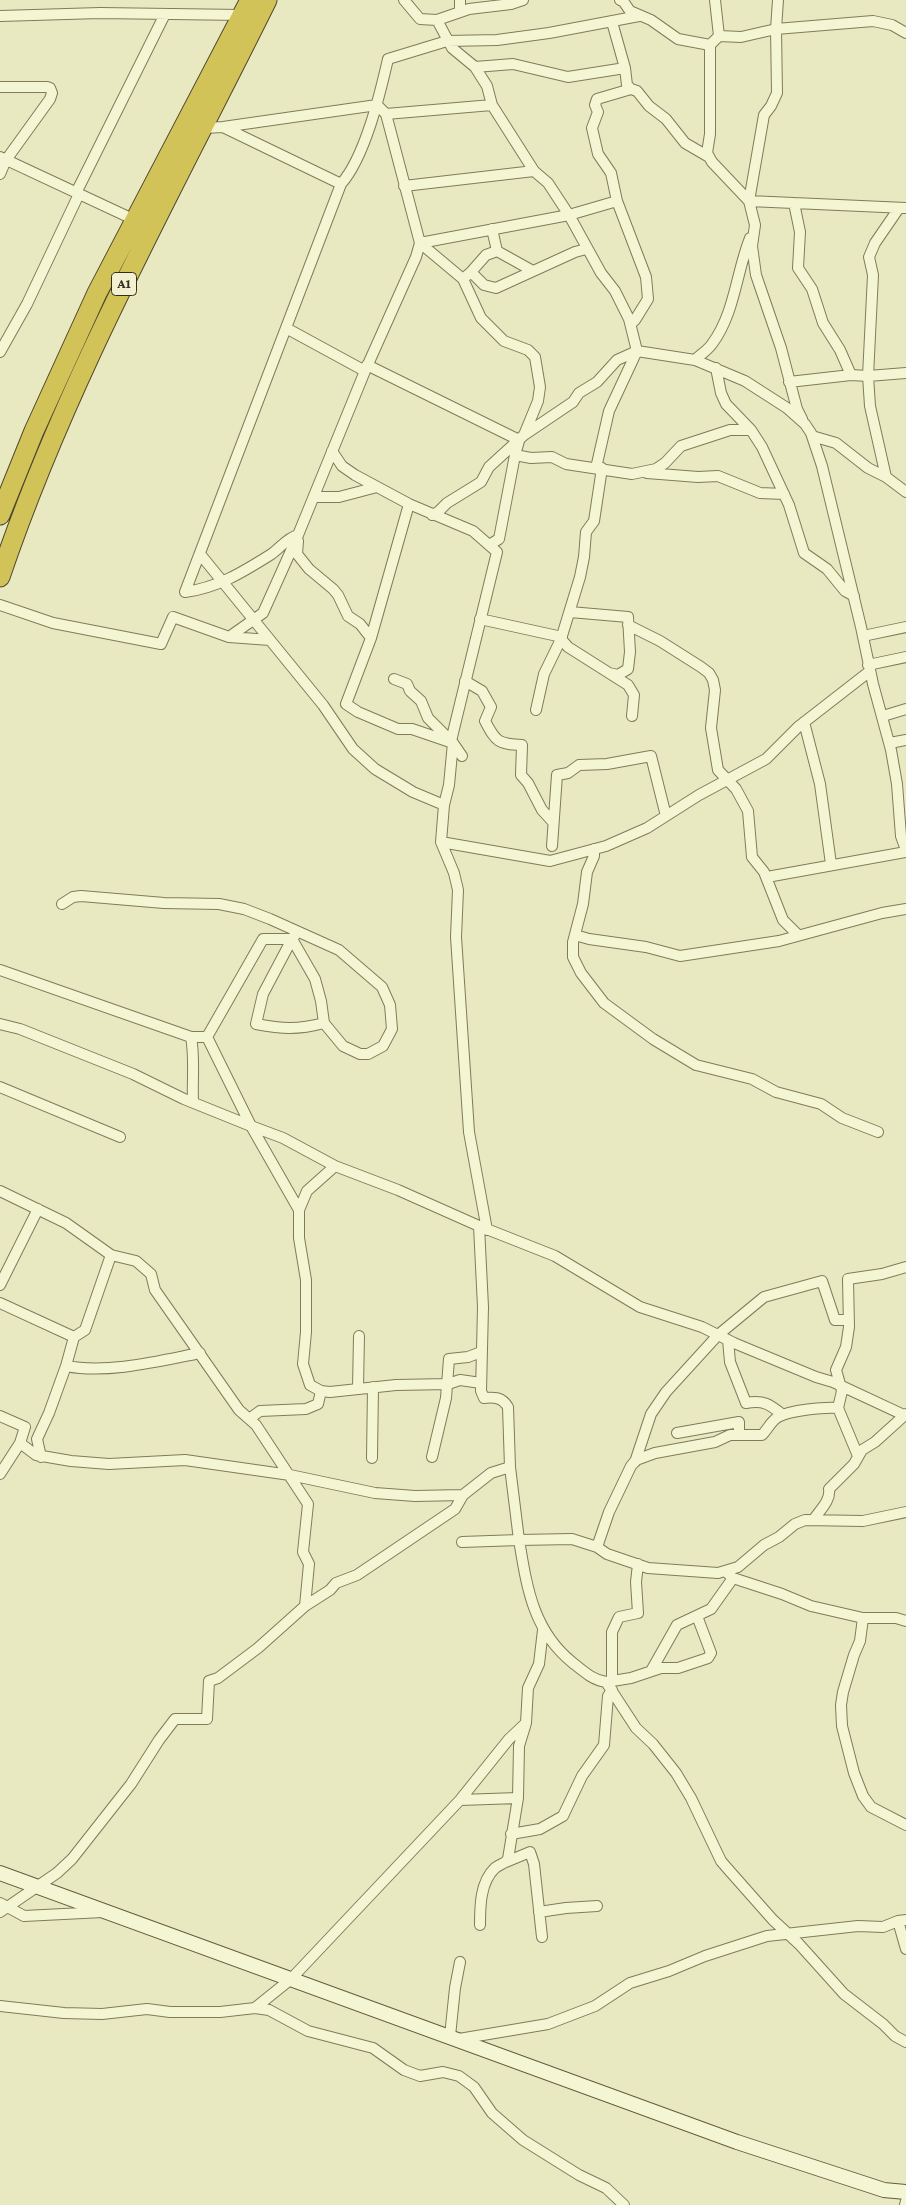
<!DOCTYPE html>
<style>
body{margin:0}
canvas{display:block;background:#e9e9c1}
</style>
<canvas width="906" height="2205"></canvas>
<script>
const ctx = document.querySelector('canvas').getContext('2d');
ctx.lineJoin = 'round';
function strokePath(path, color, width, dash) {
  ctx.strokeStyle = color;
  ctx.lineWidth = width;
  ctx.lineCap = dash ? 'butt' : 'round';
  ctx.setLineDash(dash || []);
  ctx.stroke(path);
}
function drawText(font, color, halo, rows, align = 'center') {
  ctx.font = font + ' "Crimson Pro",serif';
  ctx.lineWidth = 4;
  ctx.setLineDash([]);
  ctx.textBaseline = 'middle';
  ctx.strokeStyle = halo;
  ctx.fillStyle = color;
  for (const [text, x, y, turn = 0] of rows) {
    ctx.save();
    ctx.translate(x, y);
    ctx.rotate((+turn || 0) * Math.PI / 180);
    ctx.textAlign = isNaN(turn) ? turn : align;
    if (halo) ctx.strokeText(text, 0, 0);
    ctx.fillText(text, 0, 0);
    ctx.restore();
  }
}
const street = new Path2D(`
 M404,0L420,19L437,20L452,48L475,67L487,86L492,105L534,171L548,183L569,215L601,273L615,291L629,319L637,351L695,360L745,381L787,408L805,424L811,433L822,466L861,627L873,684L891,750L897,784L901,836L906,850
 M460,0V11
 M620,0L623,1L630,11L651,20L678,39L710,45L719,36L715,0
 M778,0L776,29L777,93L771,106L764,115L749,201L906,208
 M0,16L100,13L242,15
 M437,20L469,9L511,4L523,0
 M612,22L625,68L627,85L631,89L637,91L649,106L666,119L685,143L709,157
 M719,36L741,37L776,29L873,21L892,25L906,33
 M710,45V134L707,153L712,162L749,201L755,225L752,246L756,275L781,348L797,409L802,419
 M475,67L513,64L568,77L625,68
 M0,87H47L50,88L52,93L50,99L6,160L0,174
 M377,105L386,114L420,243L463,279L481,318L504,341L528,350L535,357L540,387L538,401L524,435
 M386,114L492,105
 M223,127L341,184
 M204,128L223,127L377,105
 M0,157L137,221
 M404,186L534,171
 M76,193L165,14
 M794,203L800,232L798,268L812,289L823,323L840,350L851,375
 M420,243L569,215L617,201
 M497,251L533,271
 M471,272L486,255L497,251L492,229
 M463,279L471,272L484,285L496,288L575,252L586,249
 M629,319L633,322L635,320L648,299L646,277L617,201L611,173L598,154L592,128L598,112L595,105L597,99L631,89
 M286,328L365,371
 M0,352L27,304L79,194
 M695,360C700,355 708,350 712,344C735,313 736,273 750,238
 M367,365L519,440
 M716,368L721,393L726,404L751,430L762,447L789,505L804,553L827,569L845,591L854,596
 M789,382L851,375L868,376L906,373
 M812,436L836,443L868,468L886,477L906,492
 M519,441L515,455L531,458L552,457L566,464L632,474L656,469L665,463L681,446L730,430H751
 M332,451L342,466L355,475L409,504L473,531L497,552L451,741
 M647,473L698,477L718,476L760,493L784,494
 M886,477L870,406L868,376L873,275L869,257L875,243L899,208
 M314,497H339L377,487
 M409,504L371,638L346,704L358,712L398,729H412L453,743L449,785L444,805L441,842L550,861L606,846L647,828L699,795L766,759L798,727L870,671
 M432,515L438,512L447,503L481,482L489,467L524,435L573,402L579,393L597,382L617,360L637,351L609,411L596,468
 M298,535C286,538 280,549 270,555C243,572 217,588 185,592L341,184C365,157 380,94 388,59L447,41L497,40L549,33L639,16
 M298,541L297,554L309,569L333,589L338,595L348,616L360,624L371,638
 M489,545L499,539L515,455
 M200,554L323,705L353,749L375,769L413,792L444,805
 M0,605L53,623L161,644L173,617L229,637L270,640
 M570,612L628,617L630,652L628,669L618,675L609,673
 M480,619L562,637
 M628,625L660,641L701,667L709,673L713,680L715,690L711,728L718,770L736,789L748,811L752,857L764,872L783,920L798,935
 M863,636L906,627
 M229,637L263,613L298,535L365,371L416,257L420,243
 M561,639L568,647L628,685L634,695L632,716
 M868,665L906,657
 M394,679L407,684L410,691L421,701L428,718L453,743L462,756
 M465,681L482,691L491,707L485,721C496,742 498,744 522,745L521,775L528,783L542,810L553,822
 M536,710L544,674L561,639L580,577L584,557L586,532L594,521L602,468
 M883,716L906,709
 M804,722L820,784L831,864
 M890,743L906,740
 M441,842L454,873L458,890L456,937L469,1132L487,1230
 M552,846L557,775L568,773L579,765L607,764L651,756L666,816
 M594,849V856L587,872L583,904L573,942V957L581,973L604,1003L653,1039L696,1065L752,1079L776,1092L821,1104L842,1118L878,1132
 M767,877L906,852
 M62,904L73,897L81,896L164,903L219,904L244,909L270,919L339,950L382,987L390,1005L392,1029L383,1046L368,1054H360L343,1046L324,1023C298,1030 282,1029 256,1024L263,994L292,939L315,979L321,1001L324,1023
 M575,935L589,939L646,947L680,956L779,941L882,913L906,909
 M0,970L191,1037H207L251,1126L283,1138L335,1166L398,1190L479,1226L555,1256L640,1307L702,1327L734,1343L816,1377L833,1382L906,1416
 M0,1024L20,1029L133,1074L184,1099L251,1126L299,1210V1238L306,1280V1332L303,1364L310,1385L321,1391L330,1392L396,1385L448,1384L460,1380L481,1383
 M191,1037C195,1058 192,1080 193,1102
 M207,1037L263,939H292L295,935
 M0,1087L120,1137
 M0,1191L66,1223L111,1255L136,1261L151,1274L155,1290L239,1410L256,1425L308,1504L303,1552L309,1564L305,1606
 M299,1210L307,1191L335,1166
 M479,1226L483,1307L481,1391L484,1398C494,1397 502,1397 508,1407L510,1467
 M0,1285L38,1209
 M0,1303L74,1337L66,1366C108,1374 159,1361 200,1353
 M74,1337L85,1330L111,1255
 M728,1340L730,1362L746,1403C764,1400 769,1404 783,1415
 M358,1388L359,1336
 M838,1408L858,1456
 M0,1416L25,1427L20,1443L36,1455L71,1461L109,1464L185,1460L290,1475L375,1493L415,1496L463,1495L491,1473L510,1467L519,1540L572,1539L597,1547L607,1554L648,1568L718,1573L738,1567L764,1545L779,1537L795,1524L805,1520L863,1521L906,1512
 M249,1419L260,1411L306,1409L318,1404L321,1391
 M677,1433L739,1422V1435
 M41,1457L37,1439L49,1413L66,1366
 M432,1457L446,1398L449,1359L468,1357L481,1352
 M372,1458L373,1387
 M635,1462L651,1414L666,1392L718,1335L764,1297L822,1281L835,1320H848
 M0,1474L20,1443
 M814,1519C820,1510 831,1500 829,1489L854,1464L862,1450L875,1442L906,1414
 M462,1542L519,1540C527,1588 533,1631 573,1663C584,1672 593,1680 606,1682L636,1728L653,1744L676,1773L691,1798L721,1861L727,1868L773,1920L799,1944L844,1994L883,2024L895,2036L906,2042
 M597,1547L609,1512L631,1466L636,1460L655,1453L715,1442L730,1435H762C768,1429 771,1421 778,1417C790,1410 825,1407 838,1408L842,1391L836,1370L846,1347L849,1327L848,1279L882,1274L906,1267
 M726,1572L733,1578L782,1594L811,1606L863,1618H896L906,1621
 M863,1618L860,1641L854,1655L843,1692L841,1705L842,1726L854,1773L863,1796L871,1807L906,1825
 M651,1671L677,1625L711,1609L733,1578
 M612,1681V1632L619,1617L638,1613L636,1582L638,1564
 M606,1682L631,1678L661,1668H678L708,1658L711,1653L697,1616
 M460,1800L518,1798
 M511,1834L540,1829L563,1816L582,1776L604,1745L608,1696L612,1690
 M506,1862L530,1852L534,1864L542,1937
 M0,1903L24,1916L103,1912
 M0,1912L57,1873L72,1859L131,1784L159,1740L175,1719H207L209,1681L218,1678L258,1648L305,1606L330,1590L336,1583L357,1575L455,1509L463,1495
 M539,1912L566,1908L597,1906
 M898,1921L906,1949
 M480,1925C480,1907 480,1882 495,1868C500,1864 505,1864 508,1859L518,1798L519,1746L526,1723L528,1688L539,1664L543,1630
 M0,2006L64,2013L102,2014L147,2009L170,2012H220L255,2008L291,1979L460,1800L509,1739L526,1723
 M255,2008L269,2010L308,2031L373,2048L404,2070L420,2076L443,2072L459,2076L474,2087L492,2113L523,2140L579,2175L606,2188L624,2205
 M450,2036L455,1988L460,1962
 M459,2039L548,2024L595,2006L630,1983L669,1971L705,1956L767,1936L858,1926L883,1927L898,1921L906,1920
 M905,2205L906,2201`);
const secondary = new Path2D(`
 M0,1873L737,2142L884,2190L906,2192`);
const highway = new Path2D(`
 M0,515L34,431L97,293L250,0
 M0,577C68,376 173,190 267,0`);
strokePath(street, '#817b5a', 12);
strokePath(secondary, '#635c3e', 16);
strokePath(highway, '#4f482f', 21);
strokePath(street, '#f4f5d3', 10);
strokePath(secondary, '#f4f5d3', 14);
strokePath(highway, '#d2c359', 19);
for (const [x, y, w] of [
 [124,284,25]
]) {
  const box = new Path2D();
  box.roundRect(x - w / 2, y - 11.5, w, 23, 4);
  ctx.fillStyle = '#f1f1d0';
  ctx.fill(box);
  strokePath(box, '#322e1d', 1);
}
drawText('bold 14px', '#322e1d', null, [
 ["A1",124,284]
]);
</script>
